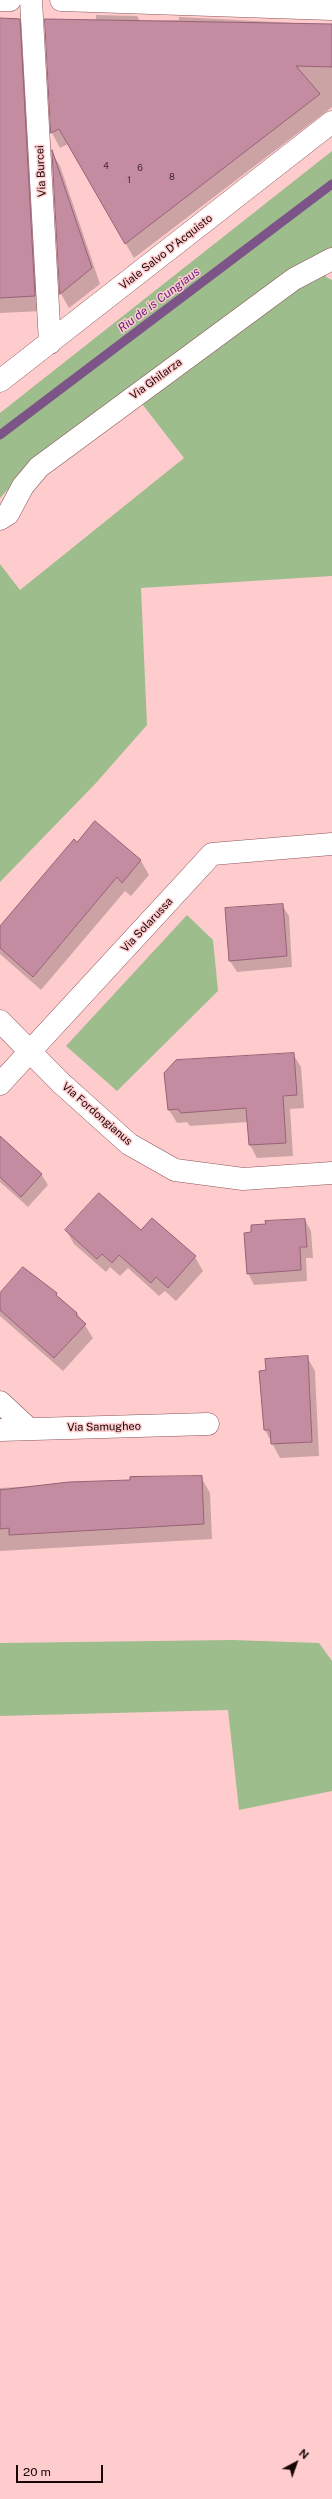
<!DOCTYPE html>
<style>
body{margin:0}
#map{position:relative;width:332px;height:2499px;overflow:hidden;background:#ffccce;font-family:"Public Sans",sans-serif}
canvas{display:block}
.north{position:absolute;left:276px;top:2443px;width:40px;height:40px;-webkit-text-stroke:3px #ffccce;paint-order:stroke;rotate:41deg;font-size:11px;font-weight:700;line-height:16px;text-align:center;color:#180507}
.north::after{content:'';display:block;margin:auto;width:14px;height:18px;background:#180507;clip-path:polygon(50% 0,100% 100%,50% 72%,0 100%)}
.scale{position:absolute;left:16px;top:2465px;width:87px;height:18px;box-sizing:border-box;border:2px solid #180507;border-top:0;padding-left:5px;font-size:12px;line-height:14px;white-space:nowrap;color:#180507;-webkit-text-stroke:3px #ffccce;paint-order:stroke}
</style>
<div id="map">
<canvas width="332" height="2499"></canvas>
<div class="north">N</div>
<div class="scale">20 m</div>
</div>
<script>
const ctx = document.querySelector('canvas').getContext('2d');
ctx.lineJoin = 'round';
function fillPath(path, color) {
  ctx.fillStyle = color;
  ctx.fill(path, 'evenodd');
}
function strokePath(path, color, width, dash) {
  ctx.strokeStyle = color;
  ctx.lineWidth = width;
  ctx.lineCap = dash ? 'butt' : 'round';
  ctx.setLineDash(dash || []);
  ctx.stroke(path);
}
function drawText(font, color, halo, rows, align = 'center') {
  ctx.font = font + ' "Public Sans",sans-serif';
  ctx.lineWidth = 3;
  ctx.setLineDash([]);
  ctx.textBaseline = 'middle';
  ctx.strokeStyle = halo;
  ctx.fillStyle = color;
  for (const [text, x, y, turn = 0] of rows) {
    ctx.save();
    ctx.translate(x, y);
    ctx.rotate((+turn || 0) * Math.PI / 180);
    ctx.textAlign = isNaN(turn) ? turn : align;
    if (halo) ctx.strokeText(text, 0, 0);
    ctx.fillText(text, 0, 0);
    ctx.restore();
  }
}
fillPath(new Path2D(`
 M332,151V248L326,252L323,264L326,277L332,280V576L141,588L147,725L96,783L0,882V564L20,590L184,458L129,387L36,459L0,498V413Z
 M187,915L213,940L218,991L117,1091L66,1046Z
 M232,1640L319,1643L332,1661V1791L239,1810L228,1710L0,1716V1643Z`), '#9dbd8c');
fillPath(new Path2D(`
 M96,15L137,16L140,21L179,20V17L332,25V107L134,258L68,144L60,148L52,133L46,20L96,21Z
 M0,18H18L27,33L43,311L0,313Z
 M53,154L60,166L100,284L69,308L61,294Z
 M95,822L141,861L149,875L131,896L125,891L41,990L0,954V928Z
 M282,905L289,916L292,967L237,972L230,961Z
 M293,1054L301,1067L304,1108L290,1109L293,1156L257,1158L250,1145L248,1122L190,1126L187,1122L177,1123L169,1110Z
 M0,1149L41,1174L48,1185L28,1207L0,1182Z
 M305,1220L311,1231L313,1258H306L307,1281L254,1285L248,1273L252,1233Z
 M66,1230L141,1232L195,1257L203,1271L176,1301L165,1291L159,1296L128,1268L120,1276L110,1267L106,1272L74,1244Z
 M35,1276L77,1313L93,1338L63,1371L0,1316V1294Z
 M307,1357L315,1371L319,1456L280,1458L265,1430L260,1372Z
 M201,1477L210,1493L212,1539L0,1551V1488Z`), '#0003');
strokePath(new Path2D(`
 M0,435L332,184`), '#7c5487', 9);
const building = new Path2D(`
 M0,18L20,19L35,296L0,298Z
 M45,19L332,24V67L296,66L320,94L125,244L59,129L51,133Z
 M52,150L92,268L60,294Z
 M95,821L141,860L122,883L117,877L33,977L0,948V926L74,839L77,842Z
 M283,904L287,956L229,961L225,908Z
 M294,1053L297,1095L283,1096L286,1143L249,1145L246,1108L181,1113L178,1109L168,1110L164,1073L176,1060Z
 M0,1136L42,1174L21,1197L0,1177Z
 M99,1193L141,1230L152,1218L196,1256L168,1288L156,1277L151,1283L119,1255L112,1263L102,1254L97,1259L65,1230Z
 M305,1219L307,1247H300L301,1270L247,1274L244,1233L251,1232V1225L266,1224L265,1221Z
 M23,1267L57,1293L56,1295L77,1313L76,1315L86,1324L54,1358L0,1310V1293Z
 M308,1356L312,1442L271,1444L270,1430H264L259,1371L266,1370L265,1359Z
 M202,1476L204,1524L9,1535V1528L0,1529V1490L69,1482L130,1480V1477Z`);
fillPath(building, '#c48ca1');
strokePath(building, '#966276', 1);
const minor = new Path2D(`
 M0,0H10
 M31,0L50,343
 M61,0L332,9
 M0,381L332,122
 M0,519L8,514L23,486L39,467L294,279L332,259
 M0,1021L61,1083L129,1144L175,1170L243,1179L332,1173
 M0,1084L212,854L332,844
 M0,1402L29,1429
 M0,1430L208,1424`);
strokePath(minor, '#8b5559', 23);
strokePath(minor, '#fff', 22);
drawText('9px', '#43272e', null, [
 ["4",106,166],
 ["6",140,168],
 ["8",172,177],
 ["1",129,180]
]);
drawText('11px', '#180507', '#ffccce', [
 ["Via Burcei",41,171,-93],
 ["Viale Salvo D'Acquisto",166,252,-38],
 ["Via Ghilarza",156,379,-36],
 ["Via Solarussa",147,925,-47],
 ["Via Fordongianus",97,1114,41],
 ["Via Samugheo",104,1427,-1]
]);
drawText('italic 12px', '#64267c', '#ffccce', [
 ["Riu de is Cungiaus",159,300,-37]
]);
</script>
